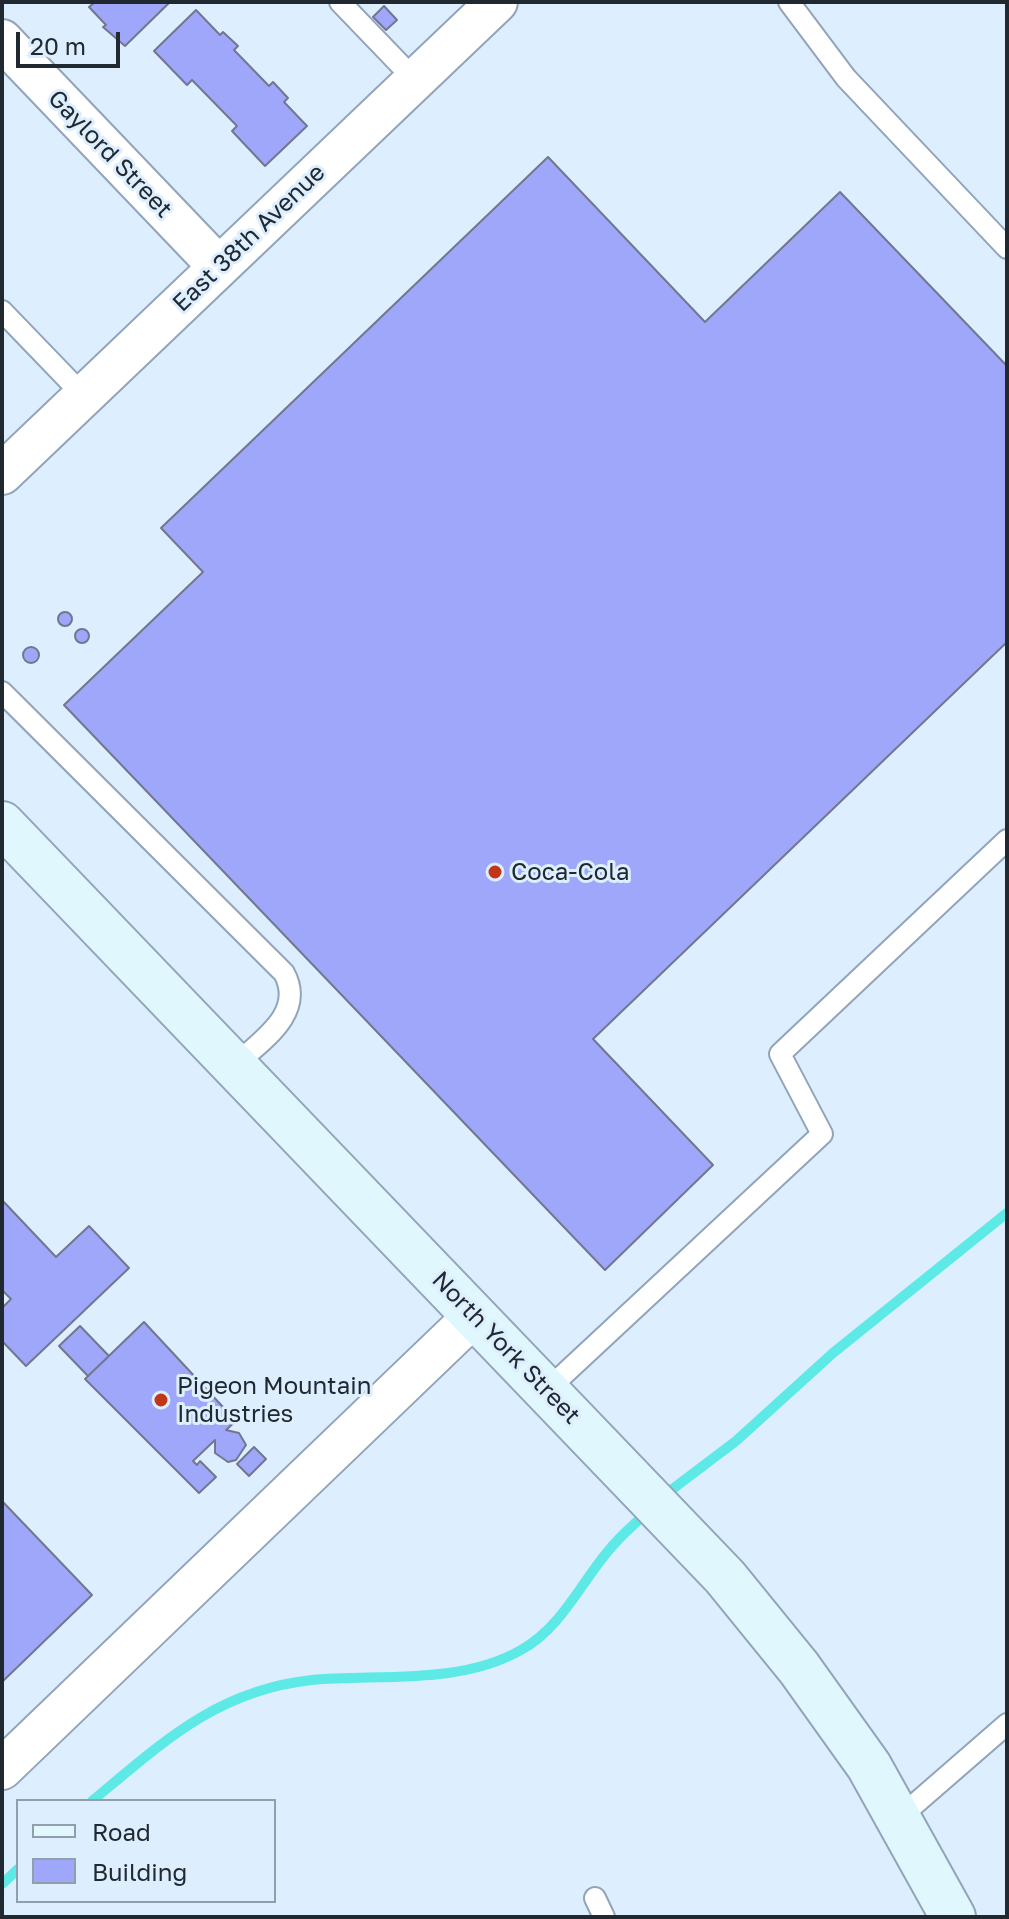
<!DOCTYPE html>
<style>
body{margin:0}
#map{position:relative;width:1009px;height:1919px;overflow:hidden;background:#def;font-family:"Golos Text",sans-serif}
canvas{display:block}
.frame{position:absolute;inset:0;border:4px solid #202830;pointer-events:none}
.legend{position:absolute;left:16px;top:1799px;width:260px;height:104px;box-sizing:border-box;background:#def;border:2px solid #919fac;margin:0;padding:10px 14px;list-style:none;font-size:24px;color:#202830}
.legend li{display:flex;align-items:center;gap:16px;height:40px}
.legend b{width:40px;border:2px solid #919fac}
.scale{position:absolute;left:16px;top:32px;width:104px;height:36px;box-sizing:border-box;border:4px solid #202830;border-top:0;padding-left:10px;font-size:24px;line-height:28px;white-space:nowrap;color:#202830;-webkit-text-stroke:6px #def;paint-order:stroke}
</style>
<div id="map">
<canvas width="1009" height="1919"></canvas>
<div class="frame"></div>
<ul class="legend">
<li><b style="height:10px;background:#e0f7fe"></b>Road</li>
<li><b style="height:22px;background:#9fa7fb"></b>Building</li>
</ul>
<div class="scale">20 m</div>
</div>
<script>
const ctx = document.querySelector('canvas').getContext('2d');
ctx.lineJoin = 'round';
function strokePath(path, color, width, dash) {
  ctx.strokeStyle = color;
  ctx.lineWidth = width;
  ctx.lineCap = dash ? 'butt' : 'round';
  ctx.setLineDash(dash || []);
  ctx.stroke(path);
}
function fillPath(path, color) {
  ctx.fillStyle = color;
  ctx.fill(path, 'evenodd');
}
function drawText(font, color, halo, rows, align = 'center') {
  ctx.font = font + ' "Golos Text",sans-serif';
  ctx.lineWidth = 6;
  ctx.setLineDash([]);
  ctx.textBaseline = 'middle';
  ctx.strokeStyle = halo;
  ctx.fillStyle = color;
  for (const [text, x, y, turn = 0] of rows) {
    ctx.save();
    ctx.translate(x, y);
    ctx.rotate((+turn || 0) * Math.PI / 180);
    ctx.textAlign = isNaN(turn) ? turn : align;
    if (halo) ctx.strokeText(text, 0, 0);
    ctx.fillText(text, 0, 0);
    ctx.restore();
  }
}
strokePath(new Path2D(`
 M662,1497L736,1441L833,1353L1007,1213
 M92,1801C162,1743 217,1690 312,1680C380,1674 460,1685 521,1650C561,1628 580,1584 609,1550C620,1536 635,1524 648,1511
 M2,1884L18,1869`), '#5de9e5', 10);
const building = new Path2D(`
 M95,2H170L125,46L103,27L106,25L89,7Z
 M384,6L397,20L386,30L373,17Z
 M196,10L220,35L223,32L238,46L234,50L269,86L273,82L288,98L284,102L307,126L265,166L232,131L237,126L192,80L187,85L154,51Z
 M548,157L705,322L840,192L1007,366V642L593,1039L713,1165L605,1270L64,705L203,572L161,528Z
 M58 619a7 7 0 1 1 14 0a7 7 0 1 1-14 0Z
 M75 636a7 7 0 1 1 14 0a7 7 0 1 1-14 0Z
 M23 655a8 8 0 1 1 16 0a8 8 0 1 1-16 0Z
 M2,1200L56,1257L89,1226L129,1268L26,1366L2,1341V1308L11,1299L2,1290Z
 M144,1322L236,1421L226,1430L239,1433L246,1445L236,1460L228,1462L215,1453V1440L193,1461L197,1465L200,1461L216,1477L199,1493L85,1379Z
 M80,1326L109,1356L88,1376L59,1346Z
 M254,1447L266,1459L249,1476L237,1464Z
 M2,1501L92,1595L2,1682Z`);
fillPath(building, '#9fa7fb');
strokePath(building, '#72768e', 2);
const lane = new Path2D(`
 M340,2L415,80
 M789,2L846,78L1007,248
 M2,311L83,395
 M2,692L284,973C306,1013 261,1041 235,1065
 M547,1390L822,1134L780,1054L1007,840
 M900,1817L1007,1724
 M595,1898L604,1917`);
const street = new Path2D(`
 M2,40L219,267
 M2,474L497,2
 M2,1769L475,1315`);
const secondary = new Path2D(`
 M2,824L725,1577L799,1668L869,1766L953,1917`);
strokePath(lane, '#91a4b9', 24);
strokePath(street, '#91a4b9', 44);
strokePath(secondary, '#91a4b9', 48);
strokePath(lane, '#fff', 20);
strokePath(street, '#fff', 40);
strokePath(secondary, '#e0f7fe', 44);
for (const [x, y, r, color] of [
 [495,872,8,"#c13617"],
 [161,1400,8,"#c13617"]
]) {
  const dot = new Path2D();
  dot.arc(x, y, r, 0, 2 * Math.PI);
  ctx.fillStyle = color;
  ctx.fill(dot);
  strokePath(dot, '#def', 3);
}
drawText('24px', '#202830', '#def', [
 ["Gaylord Street",110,154,46],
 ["East 38th Avenue",249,238,-44],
 ["North York Street",506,1348,46]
]);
drawText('24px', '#202830', '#def', [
 ["Coca-Cola",511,872],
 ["Pigeon Mountain",177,1386],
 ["Industries",177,1414]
], 'left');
</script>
